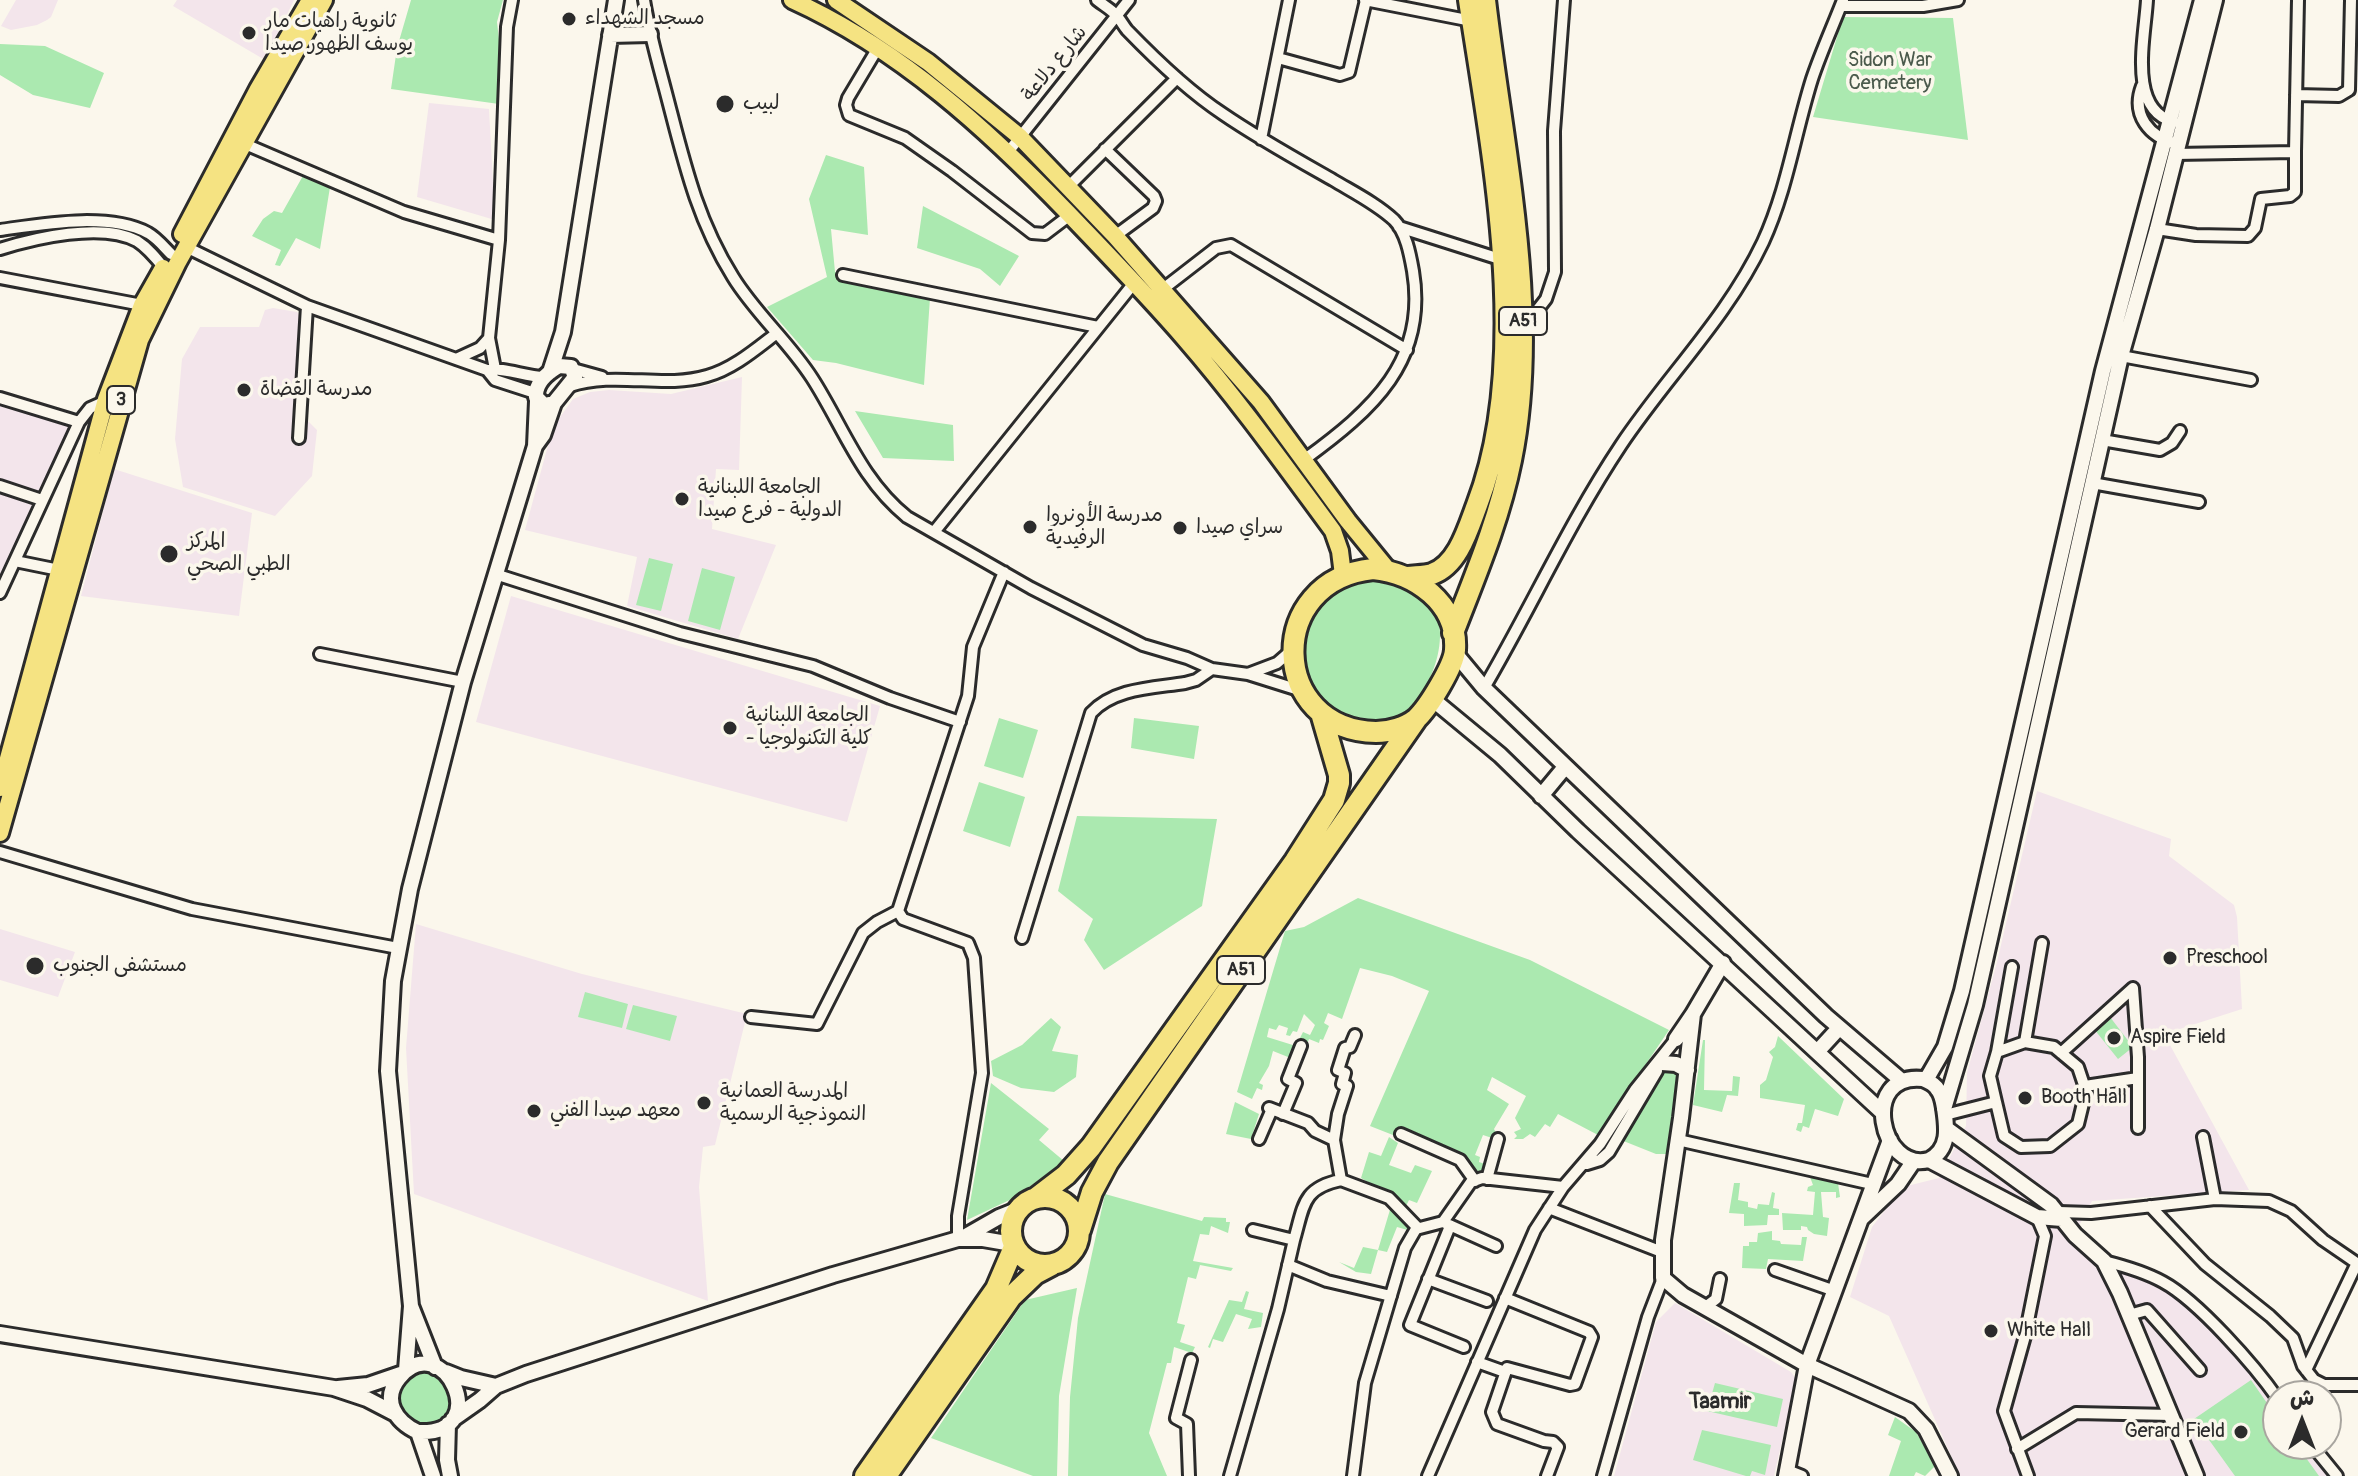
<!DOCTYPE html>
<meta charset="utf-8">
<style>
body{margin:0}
#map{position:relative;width:2358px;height:1476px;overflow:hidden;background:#fbf7ec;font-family:Pangolin,"Playpen Sans Arabic",sans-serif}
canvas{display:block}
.north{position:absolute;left:2262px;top:1380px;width:80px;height:80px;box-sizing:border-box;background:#fbf7ec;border:2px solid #a8a59f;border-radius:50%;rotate:0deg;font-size:22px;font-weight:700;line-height:32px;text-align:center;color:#2b2b2b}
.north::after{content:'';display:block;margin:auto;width:28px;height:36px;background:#2b2b2b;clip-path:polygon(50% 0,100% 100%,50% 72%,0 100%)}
</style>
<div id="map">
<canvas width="2358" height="1476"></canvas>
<div class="north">ش</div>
</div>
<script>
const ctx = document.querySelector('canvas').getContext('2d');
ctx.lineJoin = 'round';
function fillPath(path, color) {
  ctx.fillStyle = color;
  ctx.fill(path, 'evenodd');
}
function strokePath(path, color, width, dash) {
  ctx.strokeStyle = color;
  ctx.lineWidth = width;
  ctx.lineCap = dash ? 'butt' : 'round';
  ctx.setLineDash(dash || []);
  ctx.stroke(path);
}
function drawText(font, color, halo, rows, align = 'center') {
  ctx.font = font + ' Pangolin,"Playpen Sans Arabic",sans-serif';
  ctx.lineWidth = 7;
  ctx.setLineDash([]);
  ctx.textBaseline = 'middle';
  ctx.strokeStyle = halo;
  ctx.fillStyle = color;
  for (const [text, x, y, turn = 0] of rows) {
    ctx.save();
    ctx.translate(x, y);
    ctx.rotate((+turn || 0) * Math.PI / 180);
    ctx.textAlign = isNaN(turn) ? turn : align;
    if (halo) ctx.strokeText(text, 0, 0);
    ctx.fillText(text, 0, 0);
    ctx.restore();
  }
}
fillPath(new Path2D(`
 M16,0H58L51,17L47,20L37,25L11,30L1,26Z
 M177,0H294L265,60L173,6Z
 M429,103L489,109L495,220L417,197Z
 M273,308L297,312L312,332L307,420L317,430L312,476L275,516L183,487L175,439L182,359L200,327H259L265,310Z
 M742,377L739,470L716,469L712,529L776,545L738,639L627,606L637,557L525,530L553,427L573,399L590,392L609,390L671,394Z
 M0,403L73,424L0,584Z
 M114,469L252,513L239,616L81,596Z
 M511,596L880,706L847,822L476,722Z
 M2037,791L2171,839L2169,856L2234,905L2237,917L2242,1009L2164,1034L2249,1190L2092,1201L2072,1239L2115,1268L2160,1286L2220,1336L2253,1372L2278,1406V1444H2306L2334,1476H1960L1889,1316L1850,1297L1872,1227L1903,1187L1939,1178L1966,1126L1967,1073L1997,962Z
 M416,924L582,974L747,1014L715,1145L703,1147L699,1187L708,1301L414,1194L406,1048Z
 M0,929L75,952L58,997L0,980Z
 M1675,1303L1791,1372L1796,1379L1774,1476H1614L1656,1322Z`), '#f3e5eb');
fillPath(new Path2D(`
 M411,0H503L497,22L502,65L499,104L391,89L397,48Z
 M1843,17L1953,18L1968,140L1813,117Z
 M0,44L45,46L104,73L90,108L33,95L0,75Z
 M826,155L864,167L868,235L831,229L835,272L930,298L924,385L836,363L813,360L767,307L827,277L809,199Z
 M304,174L330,187L320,249L296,238L280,266L275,265L281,250L252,236L263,219L274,211L282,213Z
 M923,206L1019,256L1000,286L980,269L917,248Z
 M855,411L953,425L954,461L883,458Z
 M649,558L673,564L661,611L636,605Z
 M702,568L735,577L720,630L688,621Z
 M1374,576C1388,581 1408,585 1420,593C1460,619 1433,693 1402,716C1371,738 1317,708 1305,676C1301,665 1302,645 1303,633C1303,625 1310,619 1314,612C1318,606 1323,597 1328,592C1338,583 1361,580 1374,576Z
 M999,718L1038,730L1023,778L984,766Z
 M1134,718L1199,726L1194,759L1131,748Z
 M979,782L1025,797L1010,847L963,831Z
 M1077,816L1217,819L1202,906L1104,970L1084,940L1093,919L1058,891Z
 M1358,898L1530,960L1669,1030L1598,1135L1558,1114L1550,1127L1545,1124L1535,1137L1530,1134L1523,1139H1514L1517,1136L1514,1132L1521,1129L1515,1118L1526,1096L1492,1077L1487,1090L1509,1104L1494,1129L1496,1133L1492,1138L1483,1135L1475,1155L1480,1157L1479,1162L1485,1164L1482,1173L1454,1159L1370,1126L1429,991L1392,976L1360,968L1342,1019L1328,1013L1324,1023L1329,1026L1323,1040L1320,1039L1319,1043L1309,1039L1307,1044L1299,1040L1303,1032L1310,1035L1315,1025L1304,1014L1297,1032L1293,1031L1290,1036L1286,1035L1288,1028L1279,1025L1276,1030L1269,1028L1267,1037L1296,1046L1293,1059L1273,1051L1269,1066L1259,1083L1263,1085L1262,1090L1257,1088L1252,1099L1237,1092L1285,931L1304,927Z
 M585,992L628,1004L622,1028L578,1017Z
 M633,1005L677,1016L670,1041L626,1029Z
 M2110,1017L2133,1047L2118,1059L2094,1029Z
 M1051,1018L1061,1027L1052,1051L1078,1055L1076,1077L1054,1092L1021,1088L993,1076L991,1061L1022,1045Z
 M1778,1036L1844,1099L1838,1116L1815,1109L1809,1128L1803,1126L1801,1132L1796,1130L1798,1123H1802L1805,1105L1760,1098V1085L1766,1080L1773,1057L1769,1052L1775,1047Z
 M1703,1040H1705L1704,1090L1732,1091L1733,1076L1740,1077L1738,1096L1727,1095L1722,1112L1693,1105Z
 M1665,1067L1680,1070L1670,1154H1656L1621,1140Z
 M991,1083L1049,1129L1039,1140L1064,1161L1016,1197L967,1220Z
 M1235,1102L1259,1114L1251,1139L1226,1134Z
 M1389,1137L1398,1143L1389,1165L1411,1173L1415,1165L1432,1171L1417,1203L1409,1200L1404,1210L1383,1191L1361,1178L1369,1152L1381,1156Z
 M1810,1177L1838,1183L1840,1197L1836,1198V1192H1821L1823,1217L1829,1218L1827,1236L1814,1234L1808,1230L1807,1227L1801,1226V1230H1783L1782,1213L1813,1215L1815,1192L1807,1191L1808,1187L1813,1185Z
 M1734,1183H1740L1738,1200L1748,1202V1207L1757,1209L1758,1204L1769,1205L1772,1192L1775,1193L1773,1208L1779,1209V1215H1768L1767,1225L1744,1226V1214L1729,1213Z
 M1105,1194L1202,1221L1204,1217L1226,1218V1222H1230L1228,1233L1211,1226L1209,1235L1200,1234L1193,1261L1233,1268L1231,1271L1200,1265L1196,1279L1188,1277L1177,1323L1185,1325L1180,1342L1195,1347L1192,1353L1174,1347L1171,1363H1167L1149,1433L1167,1476H1068L1070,1397L1078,1318Z
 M1392,1203L1411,1231L1397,1227L1387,1252L1378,1250L1371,1274L1356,1272L1339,1262L1354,1268L1363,1247L1378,1250Z
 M1772,1231V1240L1780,1241L1781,1244L1801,1245L1802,1237H1807L1803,1261L1768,1259L1766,1269L1742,1268L1743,1246H1749V1242H1757L1758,1233Z
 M1077,1288L1059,1396L1057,1476H1033L931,1438L1025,1300Z
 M1246,1291L1249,1292L1244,1309L1263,1313L1261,1327L1248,1329L1252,1319L1236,1314L1223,1342L1213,1339L1210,1348L1208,1347L1229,1300L1242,1302Z
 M397 1398a27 27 0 1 1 54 0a27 27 0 1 1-54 0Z
 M2251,1380L2278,1419V1444H2296L2319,1476H2235L2194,1419Z
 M1715,1383L1783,1399L1777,1427L1707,1411Z
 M1895,1417L1916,1432L1935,1466L1925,1476L1916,1472L1914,1476H1889L1901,1441L1888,1435Z
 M1702,1430L1771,1445L1765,1475L1752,1471L1750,1476H1746L1693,1460Z`), '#abe9b0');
const street = new Path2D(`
 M644,0C649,31 657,59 665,89C683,157 695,216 733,277C755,313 789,342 812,378C843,426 860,479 907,517L1031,588L1143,645L1187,658L1212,669L1248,674L1302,691
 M1097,0C1103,5 1111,9 1116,15C1120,19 1123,25 1127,30C1156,60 1188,91 1223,114C1258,138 1296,159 1333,180C1353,192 1377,204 1394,220C1406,232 1410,254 1413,271C1428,361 1372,410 1305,459
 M1365,0L1472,21
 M2147,0C2145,37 2127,110 2174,122
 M1841,6H1923L1958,0
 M879,46L848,98L846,105L849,115L905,138L952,171L1032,233L1045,234L1070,215
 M1278,58L1340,75L1349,72L1366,0
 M2142,86C2131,115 2149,137 2177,144
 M2296,95L2339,96L2349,90L2351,0
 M1261,139L1289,0
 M245,144L404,212L499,240
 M1105,149L1154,196L1156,201L1153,208L1115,236
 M1009,151L1129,0
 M2175,154L2295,152L2298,0
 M1068,187L1177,78
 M1399,227L1503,260
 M2157,229L2196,235L2248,236L2255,228L2261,199L2290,196L2295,192V152
 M0,230C43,224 108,212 148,233C157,238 164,247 171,254
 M186,247L307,306L487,370C505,367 525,377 544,377
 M0,249C35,238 102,222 137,241C148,248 156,258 164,268
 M843,275L1098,327
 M0,278L142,305
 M1163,289L1216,248L1231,245L1407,350
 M1523,321L1535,313L1546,299L1555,272L1554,131L1564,0
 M2121,356L2251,380
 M456,359L480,348L489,338
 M495,369L489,338L499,240L507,27L512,0
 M573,369L602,377
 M487,370L495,380L535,393
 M570,386C616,371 663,389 707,376C733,369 756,349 777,333
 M0,398L79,422
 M299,438L307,306
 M2102,440L2160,450L2172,443L2180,431
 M2092,483L2199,502
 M0,486L42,500
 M934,532L1134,283
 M15,561L64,571
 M495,574L680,633L813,666L890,698L960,722
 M0,593L79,422L90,408L108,400
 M320,654L463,682
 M1248,674L1277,663L1292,650
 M1484,688C1531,608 1569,523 1621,445C1667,376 1727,318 1763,242C1787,190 1795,133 1812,79C1821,52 1833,26 1843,0
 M0,852L192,909L398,948
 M1022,938L1091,713C1114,688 1153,688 1185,683L1196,680L1212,669
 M751,1017L817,1024L863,933L877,922L898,911
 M1355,1035L1350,1047L1345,1048L1338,1070L1345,1073L1342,1084L1347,1086L1338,1114L1334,1140L1341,1180L1389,1198L1418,1228
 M2025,1042L2042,943
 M1997,1052L2012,967
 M2061,1053L2133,988L2138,1057V1128
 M2085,1086L2138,1078
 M1269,1108L1308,1123L1315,1131L1334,1140
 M1283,1114L1296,1083L1288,1079L1301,1046
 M1945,1115L1996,1102L2004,1136L2021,1147L2050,1146L2078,1124L2086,1091L2078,1067L2054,1047L2025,1042L1997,1052L1990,1076L1996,1102
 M1401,1134L1460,1160L1475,1181
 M2203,1137L2215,1199
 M1259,1139L1272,1109
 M1678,1140L1872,1184
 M1587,1164L1600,1160L1609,1152L1657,1071
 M1487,1179L1498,1139
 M2150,1206L2205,1264L2270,1316L2293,1338L2303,1366L2314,1380L2324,1385H2358
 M1549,1208L1662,1252
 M2059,1212L2091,1213L2215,1199L2269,1201L2291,1211L2323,1240L2358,1264
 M1445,1223L1496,1246
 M1450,1226L1410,1325L1464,1347
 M1253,1230L1294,1240C1304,1206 1302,1188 1341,1180
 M958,1239V1216L982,1073L974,958L968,943L903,919L898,911L968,696L973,647L1004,572
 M2104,1261C2124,1266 2145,1272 2163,1282C2198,1301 2255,1366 2278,1399
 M1288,1265L1327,1281L1391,1296
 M1775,1270L1835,1291
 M1428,1279L1487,1301
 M1505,1298L1589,1332L1592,1337L1575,1384L1570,1385L1507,1368L1492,1412L1497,1424L1544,1441L1553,1442L1558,1447L1547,1476
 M1704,1308L1716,1299L1720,1279
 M2129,1315L2147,1310L2200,1370
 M1477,1362L1505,1372
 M2306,1370L2357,1263
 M2311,1444L2337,1476
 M2017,1449L2076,1413L2171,1415
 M1787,1470L1802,1476
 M1189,1476L1187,1424L1176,1418L1191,1360
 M1230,1476L1278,1309L1294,1240
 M1353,1476L1365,1383L1405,1248L1416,1229L1443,1222L1471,1182L1482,1178L1563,1187
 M1428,1476L1535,1230L1563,1187L1600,1144L1635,1090L1676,1039
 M1603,1476L1648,1317L1663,1278
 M2028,1476L2004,1411L2025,1336L2045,1236L2037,1217`);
const secondary = new Path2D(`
 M610,35L650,34
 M559,366L571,367L575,377L554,403L544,405L536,397C535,383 547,373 559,366Z
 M550,372L563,332L616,0
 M535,446L537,401
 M1455,653L1484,688L1826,1016L1902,1081
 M1431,698L1500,755L1578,831L1883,1113
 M1541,796L1565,767
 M1723,963L1693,1014L1681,1118L1663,1240V1278L1683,1295L1807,1365L1909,1411L1926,1429L1950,1476
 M1676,1039L1693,1014
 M1817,1052L1839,1028
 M1662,1063L1676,1064L1687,1070
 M1926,1080L1945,1047L1962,991L2103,371L2202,0
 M1944,1109L1975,1005L2121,356L2157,229L2215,0
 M1947,1129L2051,1205L2075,1235L2104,1261L2120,1293L2196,1476
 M1929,1160C1950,1149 1947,1128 1944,1108C1943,1102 1942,1095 1938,1090C1935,1084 1928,1081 1923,1079C1859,1072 1880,1173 1929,1160L2037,1217L2062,1219
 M1862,1218L1898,1184L1913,1162
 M964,1237L999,1217L1019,1209
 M411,1306L435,1367
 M0,1334L334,1388L367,1399L394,1413
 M406,1370L411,1306L388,1071L393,981L410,889L463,682L535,446L543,435L554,403
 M446,1372L461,1378L496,1386
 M338,1388L368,1385L403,1373
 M453,1419L480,1400L496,1386L526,1374L833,1275L958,1239H983L1012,1244
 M448,1424L447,1460L450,1476
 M418,1432C497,1436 442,1325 399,1378C381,1400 396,1422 418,1432L433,1476
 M1786,1476L1807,1365L1890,1140`);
const primary = new Path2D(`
 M792,0C900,49 988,130 1069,214C1108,255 1148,296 1185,339C1238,400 1285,466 1333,531L1340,551L1343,575
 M836,0L928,62L1020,137L1115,236L1261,402L1348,521L1388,570
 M182,234L258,89L310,0
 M0,788L106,399L142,305L163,268
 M0,833L140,340L178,262L324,0`);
const highway = new Path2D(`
 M1373,569C1415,573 1458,603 1455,650C1454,666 1428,708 1416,719C1406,727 1390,732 1376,732C1269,730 1264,580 1373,569Z
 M1408,577C1415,576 1425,576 1432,574C1458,565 1468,529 1477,505C1534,358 1492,153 1469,0
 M1453,633C1475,576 1499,520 1511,460C1541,313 1502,147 1485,0
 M1011 1231a34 34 0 1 1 68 0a34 34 0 1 1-68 0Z
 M1036,1198L1066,1175L1091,1147L1295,861L1334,800L1339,783V775L1321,713
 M1080,1230L1092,1192L1108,1162L1417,718
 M865,1476L996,1289L1014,1247
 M886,1476L1011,1297L1035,1274L1052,1265`);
strokePath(street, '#2b2b2b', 16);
strokePath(secondary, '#2b2b2b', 20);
strokePath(primary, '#2b2b2b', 22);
strokePath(highway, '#2b2b2b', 26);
strokePath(street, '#fbf7ec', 10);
strokePath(secondary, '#fbf7ec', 14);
strokePath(primary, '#f5e382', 16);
strokePath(highway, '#f5e382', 20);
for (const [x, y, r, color] of [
 [569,19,8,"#2b2b2b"],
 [249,33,8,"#2b2b2b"],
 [725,104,10,"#2b2b2b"],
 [244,390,8,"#2b2b2b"],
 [682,499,8,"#2b2b2b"],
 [1030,527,8,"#2b2b2b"],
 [1180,528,8,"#2b2b2b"],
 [169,554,10,"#2b2b2b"],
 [730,728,8,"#2b2b2b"],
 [2170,958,8,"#2b2b2b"],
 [35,966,10,"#2b2b2b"],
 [2114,1038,8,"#2b2b2b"],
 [2025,1098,8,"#2b2b2b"],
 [704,1103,8,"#2b2b2b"],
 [534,1111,8,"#2b2b2b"],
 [1991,1331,8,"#2b2b2b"],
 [2241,1432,8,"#2b2b2b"]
]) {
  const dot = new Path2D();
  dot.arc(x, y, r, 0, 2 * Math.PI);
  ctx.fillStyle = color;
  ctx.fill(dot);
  strokePath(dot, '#fbf7ec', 3);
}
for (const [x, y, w] of [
 [1523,321,48],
 [121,400,28],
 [1241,970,48]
]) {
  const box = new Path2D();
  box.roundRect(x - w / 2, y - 14, w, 28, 6);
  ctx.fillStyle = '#fbf7ec';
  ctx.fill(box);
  strokePath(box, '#2b2b2b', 2);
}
drawText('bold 18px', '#2b2b2b', null, [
 ["A51",1523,321],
 ["3",121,400],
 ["A51",1241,970]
]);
drawText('20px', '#2b2b2b', '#fbf7ec', [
 ["مسجد الشهداء",585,19],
 ["ثانوية راهبات مار",265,22],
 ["يوسف الظهور صيدا",265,45],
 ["لبيب",743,104],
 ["مدرسة القضاة",260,390],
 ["الجامعة اللبنانية",698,488],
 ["الدولية - فرع صيدا",698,511],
 ["مدرسة الأونروا",1046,516],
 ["الرفيدية",1046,539],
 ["سراي صيدا",1196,528],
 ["المركز",187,542],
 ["الطبي الصحي",187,565],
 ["الجامعة اللبنانية",746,716],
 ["- كلية التكنولوجيا",746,739],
 ["Preschool",2186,958],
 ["مستشفى الجنوب",53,966],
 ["Aspire Field",2130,1038],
 ["المدرسة العمانية",720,1092],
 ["النموذجية الرسمية",720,1115],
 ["Booth Hall",2041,1098],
 ["معهد صيدا الفني",550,1111],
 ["White Hall",2007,1331],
 ["Gerard Field",2225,1432,"right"]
], 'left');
drawText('20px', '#4b5a4c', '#fbf7ec', [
 ["Sidon War",1890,61],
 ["Cemetery",1890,84]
]);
drawText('20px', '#2b2b2b', '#fbf7ec', [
 ["شارع دلاعة",1055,64,-51]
]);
drawText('bold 22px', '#2b2b2b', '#fbf7ec', [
 ["Taamir",1720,1402]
]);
</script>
